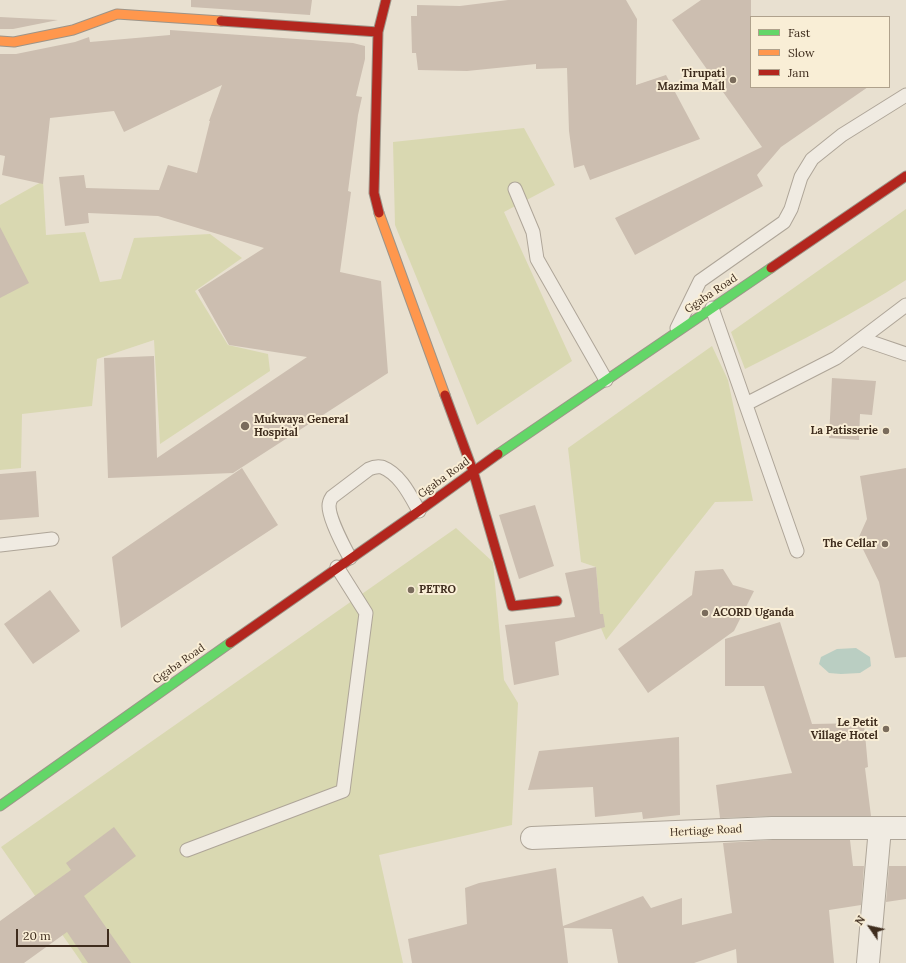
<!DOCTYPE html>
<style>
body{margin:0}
#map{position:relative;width:906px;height:963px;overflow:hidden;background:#e8e0d0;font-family:Lora,serif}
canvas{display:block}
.legend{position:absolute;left:750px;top:16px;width:140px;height:72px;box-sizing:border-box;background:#f9eed6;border:1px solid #afa18c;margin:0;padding:5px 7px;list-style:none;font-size:12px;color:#3f2d1e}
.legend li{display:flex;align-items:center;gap:8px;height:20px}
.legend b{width:20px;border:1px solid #afa18c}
.north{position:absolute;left:850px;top:907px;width:40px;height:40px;-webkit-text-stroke:3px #f9eed6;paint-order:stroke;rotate:304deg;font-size:11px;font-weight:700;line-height:16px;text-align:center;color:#3f2d1e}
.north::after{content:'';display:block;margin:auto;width:14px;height:18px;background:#3f2d1e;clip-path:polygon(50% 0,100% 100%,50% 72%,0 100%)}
.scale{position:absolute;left:16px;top:929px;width:93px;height:18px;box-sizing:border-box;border:2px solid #3f2d1e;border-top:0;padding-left:5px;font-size:12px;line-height:14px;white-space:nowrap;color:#3f2d1e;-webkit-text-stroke:3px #f9eed6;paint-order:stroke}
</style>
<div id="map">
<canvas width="906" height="963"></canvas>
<ul class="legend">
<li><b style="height:5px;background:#63d668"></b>Fast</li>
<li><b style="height:5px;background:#ff974d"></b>Slow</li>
<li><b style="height:5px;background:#b3261e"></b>Jam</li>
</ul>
<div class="north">N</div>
<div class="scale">20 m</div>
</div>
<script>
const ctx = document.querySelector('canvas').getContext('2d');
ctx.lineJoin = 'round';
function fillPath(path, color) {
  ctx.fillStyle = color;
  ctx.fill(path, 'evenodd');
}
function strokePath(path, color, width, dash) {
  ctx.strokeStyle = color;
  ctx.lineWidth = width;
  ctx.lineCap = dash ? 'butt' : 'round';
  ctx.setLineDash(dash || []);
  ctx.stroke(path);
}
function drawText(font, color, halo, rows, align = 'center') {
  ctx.font = font + ' Lora,serif';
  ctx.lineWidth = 4;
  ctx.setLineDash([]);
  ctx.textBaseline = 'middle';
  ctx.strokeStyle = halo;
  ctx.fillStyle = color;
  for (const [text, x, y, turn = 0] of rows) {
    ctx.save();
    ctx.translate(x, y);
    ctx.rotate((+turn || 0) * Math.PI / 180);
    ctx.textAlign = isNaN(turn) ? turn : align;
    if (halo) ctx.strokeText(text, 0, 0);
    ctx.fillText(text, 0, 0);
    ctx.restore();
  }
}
fillPath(new Path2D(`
 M524,128L555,185L504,212L572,361L477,425L395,225L393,142Z
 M43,181L46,235L85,232L100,282L121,279L134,238L210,234L242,258L195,291L228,345L268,354L270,371L160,444L154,340L97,359L92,406L22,414L21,468L0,470V205Z
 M906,209V280C855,313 799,342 745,369L731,332Z
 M712,346L728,380L753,501L715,502L606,640L601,628L596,567L581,562L568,448Z
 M456,528L493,562L504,680L518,703L512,825L379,855L403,963H82L1,847Z`), '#d9d8b1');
fillPath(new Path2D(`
 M856,648L870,657L871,666L860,673L841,674L829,673L819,664L821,657L837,649Z`), '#bacec2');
fillPath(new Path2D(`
 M191,0H312L310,15L191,7Z
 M508,0H626L637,19L636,85L666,75L700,139L590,180L584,165L574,168L569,131L567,68L536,69V64L467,71L418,70L416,53H412L411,16H417V5L460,6Z
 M701,0H751V87H868L781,147L757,175L763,186L635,255L615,218L762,147L672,20Z
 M0,17L58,20L13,29H0Z
 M170,30L353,43L365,46V59L356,96L362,97L358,115L348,191L351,192L340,272L381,281L388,373L233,473L108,478L104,358L154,356L157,458L307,357L229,345L198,290L264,248L158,216L88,213L89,223L65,226L59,177L84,175L86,188L159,190L168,165L197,173L210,121H209L222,85L124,132L114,111L50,118L43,184L2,175L5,156L0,155V54H16L75,42L89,37L90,42L170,35Z
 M0,227L29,283L0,298Z
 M832,378L876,381L872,415L860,414L859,440L829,438Z
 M242,468L278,525L121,628L112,557Z
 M906,468V657L895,658L879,582L858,539L867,519L860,476Z
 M36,471L39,517L0,520V474Z
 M535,505L554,566L519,579L499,515Z
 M596,567L600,614H603L605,627L555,642L559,675L514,685L505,625L575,617L565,573Z
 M723,569L733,585L754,591L734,631L648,693L618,649L692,595L695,571Z
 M50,590L80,631L33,664L4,624Z
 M780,622L812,724L864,723L868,767L865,768L871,816H772L720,818L716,785L792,773L764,686H725V639Z
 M679,737L680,815L643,819L642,812L595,817L593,787L528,790L539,751Z
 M114,827L136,856L84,896L131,963H88L67,932L24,963H0V921L71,870L66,863Z
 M772,840H850L853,866H864L861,905L829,910L834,963H737L736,949L694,963H618L612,929L564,928L568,963H412L408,939L467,924L465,888L479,883L556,868L563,926L643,896L651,908L682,898V925L732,913L723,843Z
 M889,866H906V899L886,902Z`), '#ccbeb0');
const lane = new Path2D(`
 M515,189L533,232L537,259L606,380
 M712,308L797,551
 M677,328L700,281L784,222L791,209L801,177L812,159L842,135L906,95
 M862,339L906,354
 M746,404L836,358L906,305
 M0,545L52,539
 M350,558C344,547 329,518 329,506C329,503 330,500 332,497L369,469C373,467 377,466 382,467C400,474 410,495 419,511
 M187,850L343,791L366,613L337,567`);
const street = new Path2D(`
 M532,838L772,828H906
 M868,963L880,828`);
const fast = new Path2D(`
 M498,454L771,268
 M0,806L230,643`);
const slow = new Path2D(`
 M0,41L14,42L73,30L117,14L221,21
 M379,213L445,395`);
const jam = new Path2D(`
 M221,21L378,32
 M379,213L374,193L378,32L386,0
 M771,268L906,176
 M445,395L473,471L512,606L557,601
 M230,643L419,511L498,454`);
strokePath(lane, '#aea598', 15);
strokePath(street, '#aea598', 24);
strokePath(fast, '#9d9488', 11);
strokePath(slow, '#9d9488', 11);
strokePath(jam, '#9d9488', 11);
strokePath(lane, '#f0ebe2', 13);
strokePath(street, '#f0ebe2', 22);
strokePath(fast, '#63d668', 9);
strokePath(slow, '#ff974d', 9);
strokePath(jam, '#b3261e', 9);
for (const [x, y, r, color] of [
 [733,80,4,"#7a6c5c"],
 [245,426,5,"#7a6c5c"],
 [886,431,4,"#7a6c5c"],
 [885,544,4,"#7a6c5c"],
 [411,590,4,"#7a6c5c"],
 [705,613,4,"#7a6c5c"],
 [886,729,4,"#7a6c5c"]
]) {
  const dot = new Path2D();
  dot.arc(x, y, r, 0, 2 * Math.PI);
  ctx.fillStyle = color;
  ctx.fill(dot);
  strokePath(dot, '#f9eed6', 1.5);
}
drawText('bold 11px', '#3f2d1e', '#f9eed6', [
 ["Tirupati",725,74],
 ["Mazima Mall",725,87],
 ["Mukwaya General",254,420,"left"],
 ["Hospital",254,433,"left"],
 ["La Patisserie",878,431],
 ["The Cellar",877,544],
 ["PETRO",419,590,"left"],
 ["ACORD Uganda",713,613,"left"],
 ["Le Petit",878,723],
 ["Village Hotel",878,736]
], 'right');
drawText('11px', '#3f2d1e', '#f9eed6', [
 ["Ggaba Road",711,294,-34],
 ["Ggaba Road",444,478,-36],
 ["Ggaba Road",179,664,-35],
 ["Hertiage Road",706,831,-3]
]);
</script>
